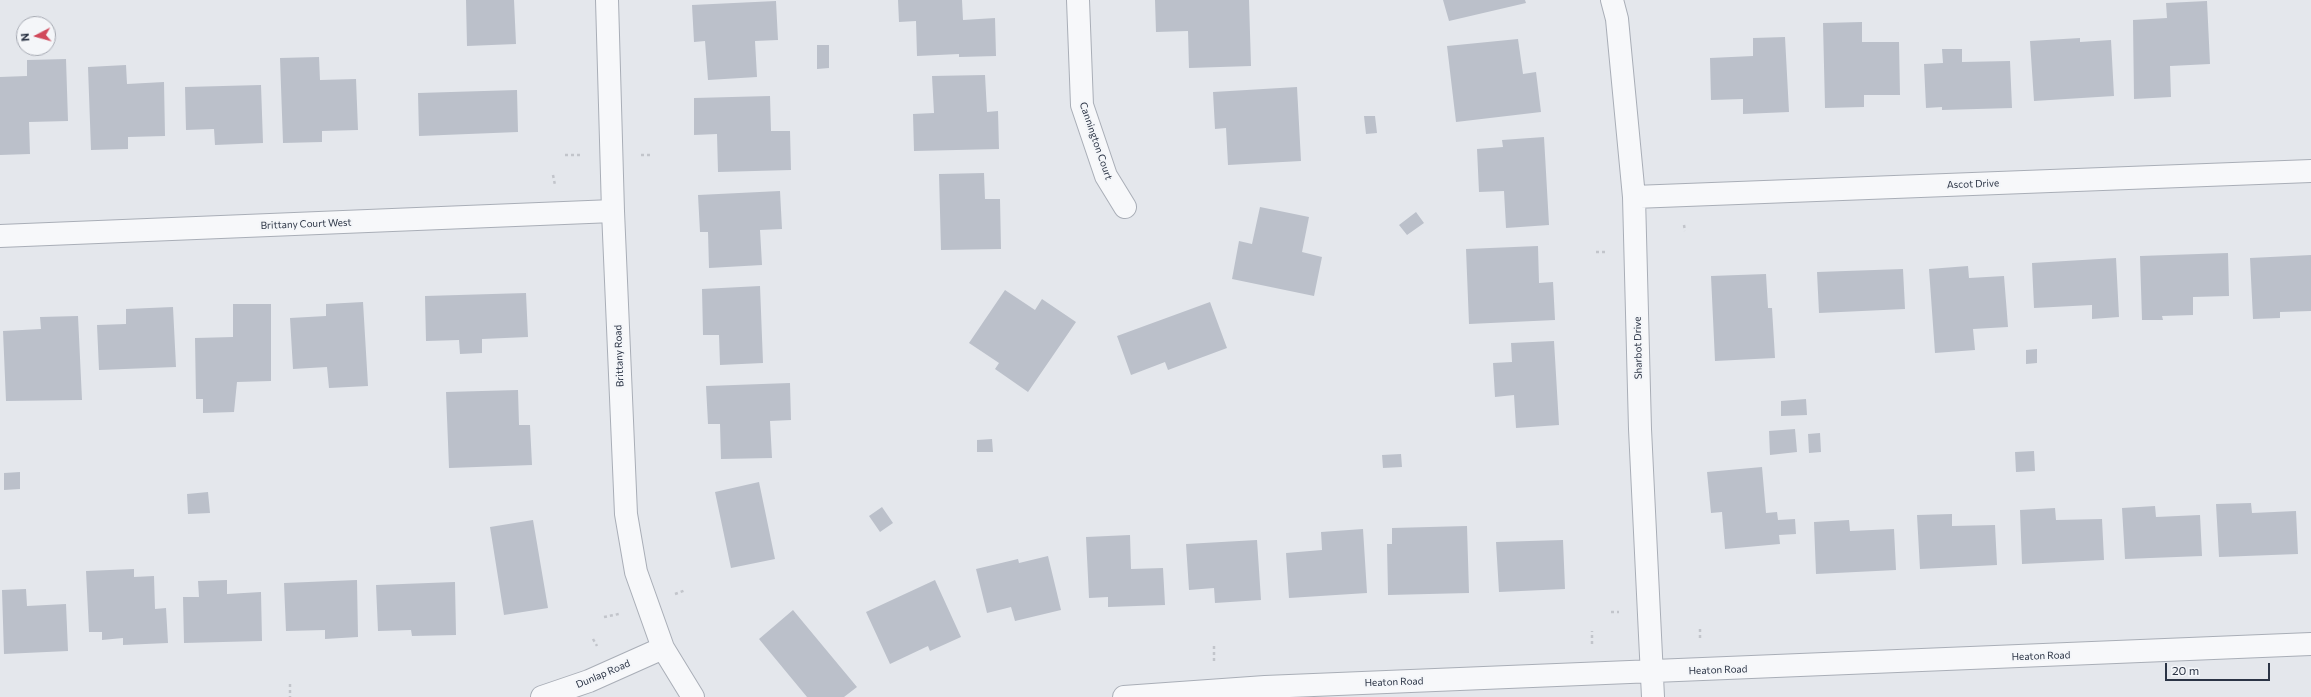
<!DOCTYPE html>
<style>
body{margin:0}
#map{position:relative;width:2311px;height:697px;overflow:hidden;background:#e4e7ec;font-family:Commissioner,sans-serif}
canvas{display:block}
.north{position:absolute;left:16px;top:16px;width:40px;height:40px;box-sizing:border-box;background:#f4f6f9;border:1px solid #a4a8b1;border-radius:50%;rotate:264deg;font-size:11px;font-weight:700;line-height:16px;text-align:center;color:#2b3445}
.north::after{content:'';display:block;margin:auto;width:14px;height:18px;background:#d1495b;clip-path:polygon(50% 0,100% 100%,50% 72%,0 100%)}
.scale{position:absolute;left:2165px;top:663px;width:105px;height:18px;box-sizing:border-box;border:2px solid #2b3445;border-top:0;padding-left:5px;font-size:12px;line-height:14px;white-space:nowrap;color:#2b3445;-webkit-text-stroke:3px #f4f6f9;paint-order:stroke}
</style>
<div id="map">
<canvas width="2311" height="697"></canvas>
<div class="north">N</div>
<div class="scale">20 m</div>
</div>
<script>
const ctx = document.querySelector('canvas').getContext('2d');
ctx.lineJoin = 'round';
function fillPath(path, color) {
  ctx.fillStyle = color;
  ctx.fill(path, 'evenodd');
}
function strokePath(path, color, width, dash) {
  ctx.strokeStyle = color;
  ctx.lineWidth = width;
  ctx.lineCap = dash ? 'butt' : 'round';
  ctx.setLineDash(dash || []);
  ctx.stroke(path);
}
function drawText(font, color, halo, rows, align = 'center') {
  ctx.font = font + ' Commissioner,sans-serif';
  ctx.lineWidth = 4;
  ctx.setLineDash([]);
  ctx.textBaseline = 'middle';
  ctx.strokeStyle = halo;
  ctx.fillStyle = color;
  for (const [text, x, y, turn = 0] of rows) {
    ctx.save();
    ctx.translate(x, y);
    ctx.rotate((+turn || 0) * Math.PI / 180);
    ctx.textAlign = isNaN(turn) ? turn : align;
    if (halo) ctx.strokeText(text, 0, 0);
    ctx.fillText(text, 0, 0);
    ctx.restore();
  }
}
fillPath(new Path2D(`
 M466,0H514L516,44L467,46Z
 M898,0H962L963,20L995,18L996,56L959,57V54L917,56L916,21L899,22Z
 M1155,0H1249L1251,66L1189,68L1188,31L1156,32Z
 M1443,0H1525L1526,3L1449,21Z
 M776,1L778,40L755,41L757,77L708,80L705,41L694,42L692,5Z
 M2207,1L2210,64L2170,66L2171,97L2134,99L2133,20L2167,18L2166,3Z
 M1862,22V42H1899L1900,95H1864V107L1825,108L1823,23Z
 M1785,37L1789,112L1743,114V99L1711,100L1710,58L1753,56V38Z
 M2080,38V42L2111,40L2114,96L2034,101L2030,41Z
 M1518,39L1523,74L1536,72L1541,112L1456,122L1447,46Z
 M817,45H829V68L817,69Z
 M1942,49H1962V62L2010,61L2012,108L1942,110V107L1926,108L1924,64L1943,63Z
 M319,57L320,80L356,79L358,130L322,131V142L283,143L280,58Z
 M66,59L68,121L29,122L30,154L0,155V77L27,76V60Z
 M126,65L127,84L164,82L165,136L128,137V149L91,150L88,67Z
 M985,75L987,112L998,111L999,149L914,151L913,114L934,113L932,76Z
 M261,85L263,143L215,145L214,129L186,130L185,87Z
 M1297,87L1301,161L1228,165L1226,128L1215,129L1213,92Z
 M517,90L518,132L419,136L418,93Z
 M770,96L771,131H790L791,170L718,172L717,134L694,135V98Z
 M1364,116H1375L1377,133L1366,134Z
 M1544,137L1549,225L1506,228L1504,191L1479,192L1477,149L1503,147L1502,140Z
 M984,173L985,199H1000L1001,249L941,250L939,174Z
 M780,191L782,229L760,230L762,265L709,268L708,232H700L698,195Z
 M1260,207L1309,217L1302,252L1322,257L1314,296L1232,279L1239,241L1252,244Z
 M1416,212L1424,223L1407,235L1399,225Z
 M1538,246L1539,283L1553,282L1555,320L1469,324L1466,249Z
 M2228,253L2229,296L2193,297V315L2162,316L2163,320H2142L2140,256Z
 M2311,255V311L2280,312V318L2253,319L2250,258Z
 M2116,258L2119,317L2092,319V305L2034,308L2032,263Z
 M1968,266L1969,278L2004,276L2008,327L1973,329L1975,350L1935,353L1929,269Z
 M1903,269L1905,309L1819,313L1817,272Z
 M1766,274L1768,308H1772L1775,358L1715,361L1711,276Z
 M760,286L763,363L720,365L719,335H703L702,289Z
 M1005,290L1035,310L1042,299L1076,322L1028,392L995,369L999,363L969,343Z
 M526,293L528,337L482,339V353L460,354L459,340L426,341L425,296Z
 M363,302L368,386L329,388L327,367L293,369L290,318L326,316V304Z
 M1210,302L1227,348L1168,370L1165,362L1131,375L1117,336Z
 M233,304H271V381L237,382L234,412L203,413V399H196L195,338L233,337Z
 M173,307L176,367L99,370L97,325L126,324V309Z
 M78,316L82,400L6,401L3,331L41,329L40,317Z
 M1554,341L1559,425L1516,428L1514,395L1495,397L1493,363L1512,362L1511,343Z
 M2037,349V363L2026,364V350Z
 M790,383L791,420L770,421L772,458L721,459L720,424H708L706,386Z
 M518,390L519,425H530L532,465L449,468L446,392Z
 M1806,399L1807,415L1781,416V401Z
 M1795,429L1797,452L1770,455L1769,431Z
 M1820,433L1821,452L1809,453L1808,434Z
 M992,439L993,452H977V440Z
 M2034,451L2035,471L2016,472L2015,452Z
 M1401,454L1402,467L1383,468L1382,455Z
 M1762,467L1766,513L1777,512L1778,520L1795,519L1796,534L1779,535L1780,544L1725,549L1722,512L1711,513L1707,472Z
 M20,472V489L4,490V473Z
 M759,482L775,559L731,568L715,492Z
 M208,492L210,513L188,514L187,494Z
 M2251,503L2252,513L2296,511L2298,554L2219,557L2216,504Z
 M2155,506L2156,517L2200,515L2202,556L2125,559L2122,508Z
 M882,507L893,523L880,532L869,516Z
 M2055,508L2056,520L2102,519L2104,560L2022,564L2020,510Z
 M1952,514V526L1995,525L1997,565L1920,569L1917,515Z
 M533,520L548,608L504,615L490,527Z
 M1849,520L1850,531L1894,529L1896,570L1816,574L1814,522Z
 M1467,526L1469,593L1388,595L1387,544H1392V528Z
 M1363,529L1367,593L1289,598L1286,553L1322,550L1321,532Z
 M1130,535L1131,569L1163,568L1165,605L1108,607V597L1089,598L1086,537Z
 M1257,540L1261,600L1215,603L1214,588L1189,590L1186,544Z
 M1563,540L1565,589L1499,592L1496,542Z
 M1048,556L1061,610L1015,621L1011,607L987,613L976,569L1018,559L1019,563Z
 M134,569V577L154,576L155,609L166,608L168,643L123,645V638L102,640V632H89L86,571Z
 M227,580V594L261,592L262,641L184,643L183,597H199L198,581Z
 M357,580L358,637L325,639V630L286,631L284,583Z
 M935,580L961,637L930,651L928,646L890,664L866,612Z
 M455,582L456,635L412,636L411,630L378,631L376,585Z
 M26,589L27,606L66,604L68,651L4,654L2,590Z
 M793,610L857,687L844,697H807L759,639Z`), '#bbc0ca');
const street = new Path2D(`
 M607,0L613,211L626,514L636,572L663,648L693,697
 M1078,0L1082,105L1106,176L1125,207
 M1612,0L1617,19L1634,197L1640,429L1653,697
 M1634,197L2311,171
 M0,236L613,211
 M542,697L589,681L663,648
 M1124,697L1265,687L2311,644`);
strokePath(street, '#a9aeb7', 24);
strokePath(new Path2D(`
 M565,155H582
 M641,155H651
 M553,175L555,185
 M1684,225L1685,231
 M1596,252H1606
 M675,594L686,590
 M1611,612H1619
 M604,617L619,614
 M1700,629V640
 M593,639L597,646
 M1592,644V631
 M1214,661V646
 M290,684V697`), '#c2c5cb', 2.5, [3, 3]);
strokePath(street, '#f7f8fa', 22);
drawText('10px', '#2b3445', '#f4f6f9', [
 ["Cannington Court",1096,141,71],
 ["Ascot Drive",1973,184,-2],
 ["Brittany Court West",306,224,-2],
 ["Sharbot Drive",1638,348,-91],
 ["Brittany Road",619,356,-92],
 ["Heaton Road",2041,656,-2],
 ["Heaton Road",1718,670,-2],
 ["Dunlap Road",603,674,-23],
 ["Heaton Road",1394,682,-2]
]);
</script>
